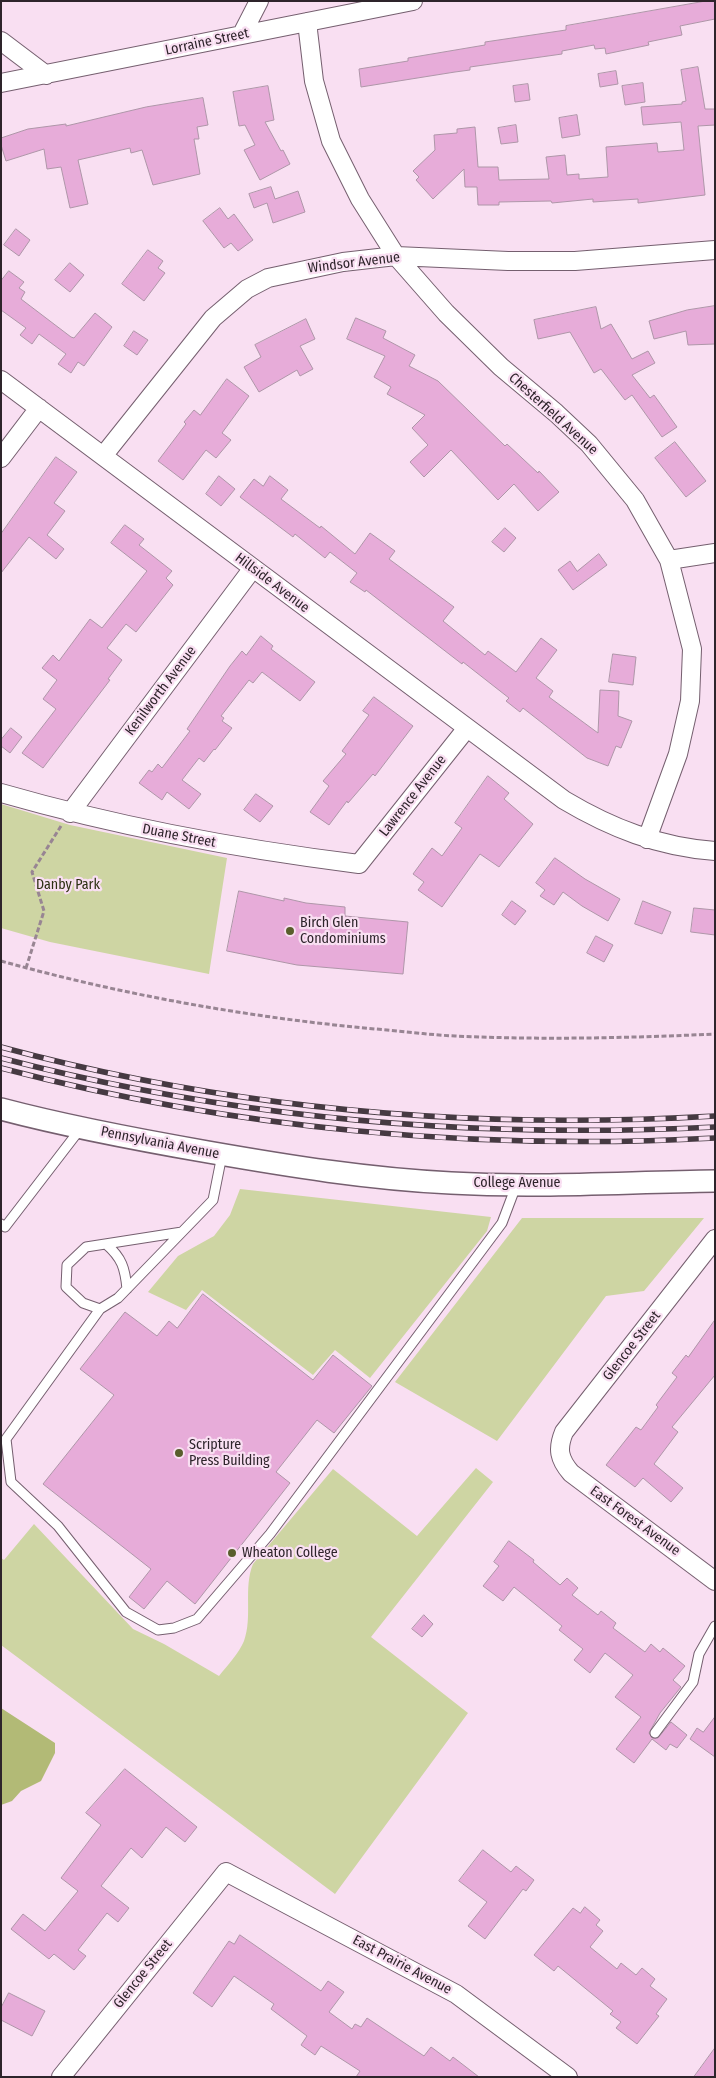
<!DOCTYPE html>
<style>
body{margin:0}
#map{position:relative;width:716px;height:2078px;overflow:hidden;background:#f9dff2;font-family:"Fira Sans Condensed",sans-serif}
canvas{display:block}
.frame{position:absolute;inset:0;border:2px solid #2e242b;pointer-events:none}
</style>
<div id="map">
<canvas width="716" height="2078"></canvas>
<div class="frame"></div>
</div>
<script>
const ctx = document.querySelector('canvas').getContext('2d');
ctx.lineJoin = 'round';
function fillPath(path, color) {
  ctx.fillStyle = color;
  ctx.fill(path, 'evenodd');
}
function strokePath(path, color, width, dash) {
  ctx.strokeStyle = color;
  ctx.lineWidth = width;
  ctx.lineCap = dash ? 'butt' : 'round';
  ctx.setLineDash(dash || []);
  ctx.stroke(path);
}
function drawText(font, color, halo, rows, align = 'center') {
  ctx.font = font + ' "Fira Sans Condensed",sans-serif';
  ctx.lineWidth = 4.5;
  ctx.setLineDash([]);
  ctx.textBaseline = 'middle';
  ctx.strokeStyle = halo;
  ctx.fillStyle = color;
  for (const [text, x, y, turn = 0] of rows) {
    ctx.save();
    ctx.translate(x, y);
    ctx.rotate((+turn || 0) * Math.PI / 180);
    ctx.textAlign = isNaN(turn) ? turn : align;
    if (halo) ctx.strokeText(text, 0, 0);
    ctx.fillText(text, 0, 0);
    ctx.restore();
  }
}
fillPath(new Path2D(`
 M1,804L70,825L227,858L209,974L50,942L1,928Z
 M240,1189L491,1217L487,1231L370,1378L335,1350L313,1375L202,1290L186,1310L148,1292L178,1256L214,1236L230,1215Z
 M522,1218H704L644,1291L606,1296L497,1441L395,1382Z
 M476,1468L493,1482L371,1637L468,1713L335,1894L1,1645V1558L4,1560L34,1524L133,1629L164,1644L219,1676C227,1666 239,1653 244,1641C253,1616 243,1588 253,1564L333,1469L417,1536Z`), '#ced5a3');
fillPath(new Path2D(`
 M1,1708L55,1743V1753L41,1781L21,1791L12,1801L1,1805Z`), '#b2ba76');
const building = new Path2D(`
 M706,1H715V19L680,26L682,35L648,42L649,45L606,54L605,48L595,49L594,45L562,51V54L470,67V70L455,72L361,87L359,69L408,61V58L485,45V42L566,30V26Z
 M698,67L705,109H715V125L698,126L705,195L638,203V199L593,202V199L552,203L551,201L499,202V205H478L477,187H465L464,169L433,199L416,180L419,177L413,171L435,150L434,135L457,133V129L475,127L478,167H498L499,180L549,179L546,157L565,155L567,175L579,174V179L608,177L606,147L657,143L658,152L684,150L681,122L643,125L641,107L682,104V102L686,101L681,70Z
 M616,71L618,84L600,87L598,74Z
 M643,83L645,102L625,105L622,86Z
 M528,84L530,100L515,102L513,86Z
 M268,86L274,120L265,122L281,151L283,150L290,164L260,180L244,150L255,145L245,125L239,126L233,92Z
 M203,98L208,125L197,127L199,139H194L200,174L153,185L142,150L131,153L130,148L78,160L88,204L70,208L61,167L47,169L44,149L6,161L1,145V138L28,129L66,124V126L146,107Z
 M577,115L580,135L562,138L559,118Z
 M516,125L518,142L501,144L498,128Z
 M271,187L275,199L298,191L305,212L273,223L267,203L254,208L249,194Z
 M220,208L228,219L234,214L253,240L238,251L231,243L224,248L203,221Z
 M16,229L30,240L19,256L4,245Z
 M148,250L163,261L158,268L165,273L144,301L122,284Z
 M70,263L84,275L70,292L55,280Z
 M9,271L24,282L19,288L25,292L21,299L71,337L74,338L95,313L112,327L84,366L78,362L71,373L58,364L66,354L39,334L32,344L20,335L26,328L1,310V281Z
 M715,306V344L688,345L686,331L654,339L649,321L687,310Z
 M596,307L601,329L611,324L632,359L648,351L655,363L632,375L650,398L654,395L677,427L662,437L632,395L625,400L601,369L594,373L570,332L538,339L534,320Z
 M356,318L386,331L383,338L415,355L409,366L438,381L505,446L507,444L538,473L539,471L559,492L538,511L514,484L498,500L451,450L424,477L410,462L428,445L412,428L425,415L387,394L391,387L374,377L385,356L347,339Z
 M306,319L315,339L300,346L313,369L300,376L297,370L259,392L244,367L261,357L255,345Z
 M134,331L148,340L137,355L124,346Z
 M227,379L249,396L222,433L231,440L216,458L206,450L183,480L158,461L186,424L184,422L194,410L200,415Z
 M675,442L706,481L686,497L655,458Z
 M56,457L77,472L54,503L65,511L47,535L64,549L56,559L29,537L1,573V534Z
 M219,476L235,489L221,506L206,494Z
 M270,476L288,490L281,499L320,528L321,526L355,554L370,533L395,551L389,559L454,607L443,621L485,655L488,651L516,672L541,638L557,650L536,678L553,691L549,697L598,733L600,690L619,691L618,716L632,721L621,748L616,746L608,766L587,758L523,708L520,712L506,701L509,698L463,662L462,664L366,590L365,592L350,582L357,573L330,552L325,558L295,534L293,537L240,497L254,479L263,486Z
 M125,525L144,539L139,545L172,571L166,578L173,585L136,632L126,624L107,648L122,660L108,679L110,680L43,768L22,753L56,709L43,699L57,680L42,668L53,655L59,661L90,619L102,628L147,571L111,543Z
 M505,528L516,538L504,552L492,542Z
 M599,554L607,565L573,590L558,570L570,561L577,571Z
 M261,636L273,646L271,649L315,682L300,701L262,672L253,683L249,680L221,716L224,718L222,721L232,728L215,750L214,749L204,762L199,758L182,780L201,794L189,809L167,792L162,800L139,783L149,770L152,772L158,764L162,768L190,731L187,729L230,666L242,651L246,655Z
 M613,654L636,657L633,685L609,682Z
 M374,697L413,726L375,776L373,774L348,803L347,801L329,825L310,812L329,786L323,781L346,754L342,751L369,715L363,711Z
 M11,728L22,737L10,753L1,746V740Z
 M488,776L509,793L504,799L533,824L499,867L480,854L442,907L418,890L424,882L413,874L432,848L442,856L462,828L455,823Z
 M256,794L273,806L260,822L244,810Z
 M555,858L585,879L620,899L608,921L582,906L563,892L554,905L540,896L545,890L536,883Z
 M239,891L284,901V898L306,903L345,907V916L408,922L403,974L297,965L227,951Z
 M512,901L526,911L515,925L502,915Z
 M643,901L671,912L662,934L635,924Z
 M694,908L715,910V935L691,932Z
 M596,936L613,945L604,962L587,953Z
 M203,1294L313,1380L333,1355L372,1386L334,1433L317,1420L276,1472L290,1483L195,1604L167,1581L144,1609L129,1597L151,1569L43,1484L114,1395L80,1369L125,1312L157,1336L169,1321L177,1328Z
 M715,1320V1375L672,1427L678,1432L654,1464L683,1488L671,1502L643,1478L635,1487L606,1465L636,1427L641,1430L658,1407L656,1405L677,1377L672,1373L686,1355L688,1357Z
 M509,1541L534,1560L533,1562L560,1585L567,1578L578,1588L572,1595L598,1615L601,1611L616,1623L613,1628L645,1652L651,1644L660,1652L663,1648L685,1666L673,1680L681,1687L660,1713L649,1733L652,1738H658L671,1722L687,1735L677,1748L670,1744L666,1750L652,1739L634,1763L616,1749L641,1717L615,1697L633,1675L605,1653L590,1673L574,1660L583,1649L559,1630L562,1626L514,1587L503,1601L483,1586L499,1566L494,1562Z
 M424,1615L433,1624L422,1637L412,1629Z
 M715,1717V1757L690,1739L697,1728L703,1732Z
 M125,1769L197,1827L185,1842L166,1827L142,1858L131,1848L101,1886L129,1908L118,1922L107,1913L78,1950L86,1956L74,1970L54,1954L49,1959L11,1929L23,1914L45,1931L78,1891L61,1878L101,1825L86,1813Z
 M483,1850L511,1872L516,1866L534,1880L526,1891L523,1889L485,1939L468,1926L487,1902L459,1881Z
 M585,1907L600,1920L596,1925L603,1931L590,1947L617,1969L621,1963L636,1975L642,1968L655,1979L650,1986L667,1999L656,2014L659,2016L637,2044L616,2028L621,2022L610,2014L613,2011L558,1966L554,1971L534,1955L573,1908L580,1913Z
 M240,1935L321,1991L328,1981L344,1992L329,2012L352,2029L355,2024L361,2027L367,2018L424,2056L431,2047L450,2061L453,2057L479,2077H356L360,2071L321,2046L315,2055L301,2045L307,2036L271,2009L274,2004L234,1976L212,2007L193,1993L229,1941L234,1944Z
 M9,1993L45,2011L32,2036L1,2020V2008Z
 M715,2048V2077H694Z`);
fillPath(building, '#e7acd9');
strokePath(building, '#ae96a8', 1);
const service = new Path2D(`
 M222,1155L213,1200L182,1232L86,1247L67,1265L66,1287L83,1303L100,1309L6,1439L11,1482L58,1526L126,1612L158,1630L174,1628L197,1619L270,1534L502,1223L516,1186
 M1,1224L5,1227L81,1128
 M106,1244C122,1258 125,1268 127,1289
 M100,1309L118,1298L182,1232
 M655,1733L693,1682L699,1654L715,1626`);
const minor = new Path2D(`
 M307,22L314,81L331,141L360,199L396,256L446,313L501,367L556,413L589,444L635,500L669,560L692,649L690,701L678,754L647,839
 M242,34L259,1
 M1,41L46,75
 M1,83L413,1
 M1,380L564,800C611,828 659,847 715,851
 M103,456L213,318L247,289L268,278L343,262L396,256L508,261H575L715,250
 M1,458L39,408
 M669,560L715,553
 M1,793C119,827 238,849 359,864L467,728
 M70,813L253,568
 M715,1239L564,1432C557,1449 559,1459 571,1473L715,1581
 M61,2077L226,1872L456,1994L568,2077`);
const tertiary = new Path2D(`
 M1,1109C69,1127 139,1140 208,1152C288,1166 369,1179 451,1183C539,1188 627,1182 715,1181`);
strokePath(service, '#755f6f', 11);
strokePath(minor, '#755f6f', 20);
strokePath(tertiary, '#755f6f', 24);
strokePath(new Path2D(`
 M1,961C127,996 257,1019 387,1030C410,1032 432,1035 455,1036C542,1040 628,1038 715,1034
 M26,968L44,911L32,872L61,826`), '#988593', 3, [5, 2.5]);
strokePath(service, '#fff', 9);
strokePath(minor, '#fff', 18);
strokePath(tertiary, '#fff', 21);
const rail = new Path2D(`
 M1,1047C234,1110 475,1130 715,1116
 M1,1058C234,1119 475,1139 715,1127
 M1,1068C233,1129 476,1151 715,1138`);
strokePath(rail, '#463a42', 5.5);
strokePath(rail, '#f9dff2', 4, [11]);
for (const [x, y, r, color] of [
 [290,931,5,"#595e2c"],
 [179,1453,5,"#595e2c"],
 [232,1553,5,"#595e2c"]
]) {
  const dot = new Path2D();
  dot.arc(x, y, r, 0, 2 * Math.PI);
  ctx.fillStyle = color;
  ctx.fill(dot);
  strokePath(dot, '#f9dff2', 2);
}
drawText('14px', '#2e242b', '#f9dff2', [
 ["Lorraine Street",207,42,-12],
 ["Windsor Avenue",354,263,-7],
 ["Chesterfield Avenue",553,414,42],
 ["Hillside Avenue",272,583,37],
 ["Kenilworth Avenue",161,691,-53],
 ["Lawrence Avenue",413,796,-52],
 ["Duane Street",179,836,11],
 ["Pennsylvania Avenue",160,1143,11],
 ["College Avenue",517,1183],
 ["Glencoe Street",632,1346,-52],
 ["East Forest Avenue",635,1521,36],
 ["East Prairie Avenue",402,1965,28],
 ["Glencoe Street",143,1974,-51]
]);
drawText('14px', '#2d3012', '#f9dff2', [
 ["Danby Park",68,885]
]);
drawText('14px', '#2e242b', '#f9dff2', [
 ["Birch Glen",300,923],
 ["Condominiums",300,939],
 ["Scripture",189,1445],
 ["Press Building",189,1461],
 ["Wheaton College",242,1553]
], 'left');
</script>
